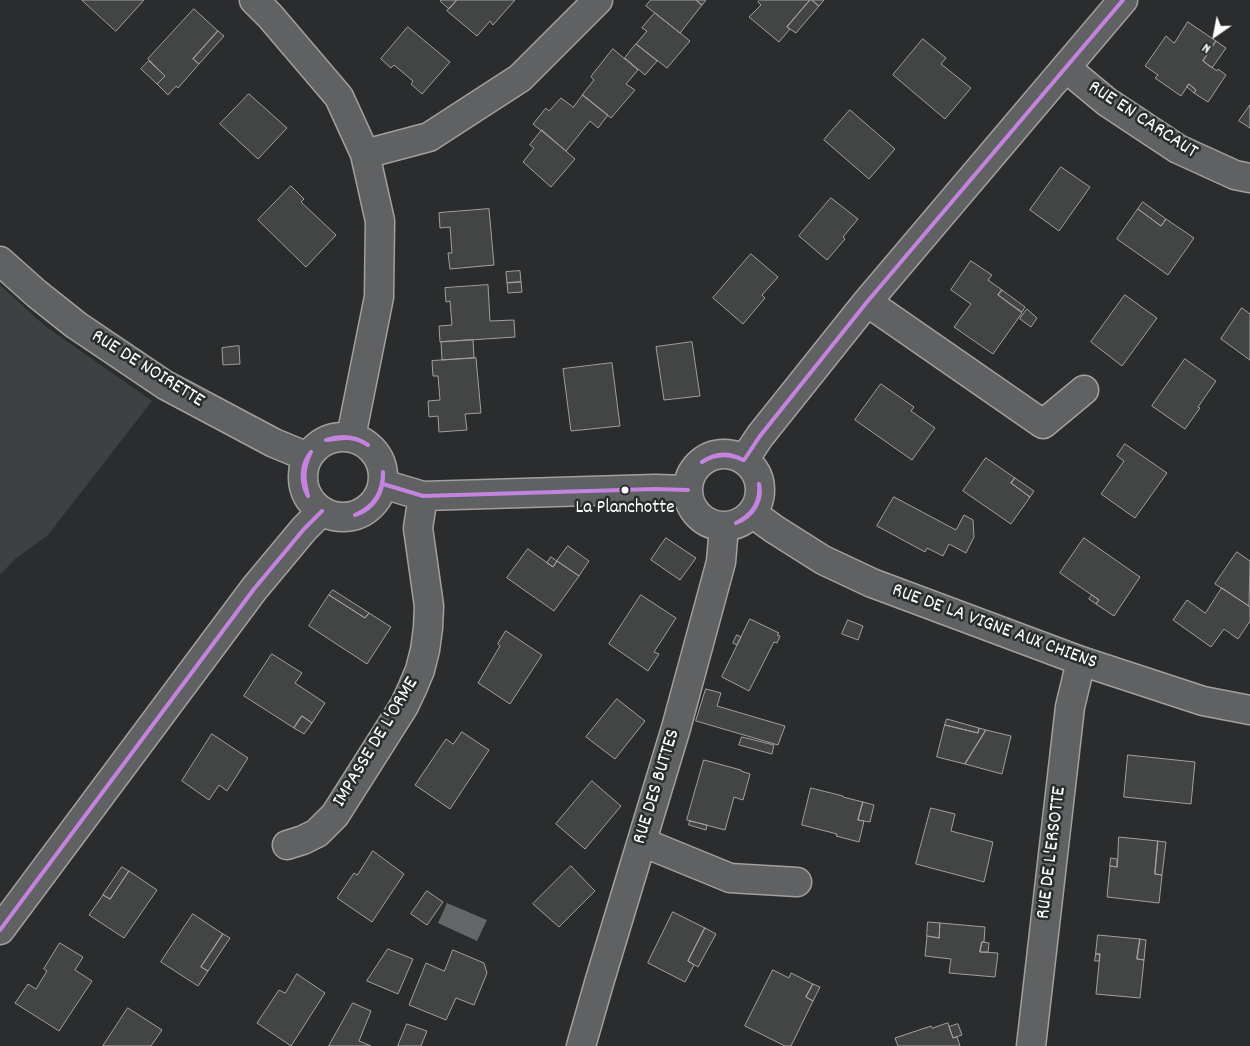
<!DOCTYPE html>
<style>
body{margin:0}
#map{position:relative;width:1250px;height:1046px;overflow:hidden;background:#2b2c2d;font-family:Dekko,sans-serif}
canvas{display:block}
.north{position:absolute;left:1190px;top:10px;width:50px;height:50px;-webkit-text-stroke:4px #2a2d2e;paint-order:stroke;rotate:213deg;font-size:14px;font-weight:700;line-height:20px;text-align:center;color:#fff}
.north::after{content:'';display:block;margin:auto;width:18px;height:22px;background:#fff;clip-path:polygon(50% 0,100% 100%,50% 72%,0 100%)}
</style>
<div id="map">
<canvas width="1250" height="1046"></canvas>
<div class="north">N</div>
</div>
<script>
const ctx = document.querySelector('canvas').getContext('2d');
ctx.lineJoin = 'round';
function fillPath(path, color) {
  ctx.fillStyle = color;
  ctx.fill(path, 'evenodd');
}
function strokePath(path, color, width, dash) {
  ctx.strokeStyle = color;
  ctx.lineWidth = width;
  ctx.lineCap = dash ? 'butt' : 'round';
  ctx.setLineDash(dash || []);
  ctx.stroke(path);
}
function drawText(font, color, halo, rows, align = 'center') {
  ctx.font = font + ' Dekko,sans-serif';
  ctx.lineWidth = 5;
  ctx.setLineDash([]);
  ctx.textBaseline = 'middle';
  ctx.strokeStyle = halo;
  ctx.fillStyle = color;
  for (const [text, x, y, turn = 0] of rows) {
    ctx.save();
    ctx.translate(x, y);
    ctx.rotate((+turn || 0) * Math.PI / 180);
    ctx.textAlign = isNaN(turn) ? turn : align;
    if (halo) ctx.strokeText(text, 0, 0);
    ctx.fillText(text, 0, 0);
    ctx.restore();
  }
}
fillPath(new Path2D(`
 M0,285L45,326L152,401L48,535L15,559L0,575Z`), '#3e4142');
fillPath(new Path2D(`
 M447,903L487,920L477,941L438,923Z`), '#646667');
const building = new Path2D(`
 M82,0H144L116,31Z
 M441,0H457L449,9L441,2Z
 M457,0H515L493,25L490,21L477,36L447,11Z
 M651,0H696L702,5L680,33L646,6Z
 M696,0H706L702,5Z
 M760,0H810L787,27L790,29L779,42L749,17L761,5L758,2Z
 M810,0H812L819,6L796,33L787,27Z
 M812,0H824L819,6Z
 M194,9L218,31L193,59L199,64L178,88L176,86L168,95L157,84L165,76L148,59Z
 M655,13L690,41L667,68L636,44L647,31L642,28Z
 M1188,22L1216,41L1203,61L1217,71L1218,69L1226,75L1208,102L1194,93L1196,90L1189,84L1181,96L1155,78L1158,75L1145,66L1166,36L1174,43Z
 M408,27L450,62L422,94L411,84L413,81L394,65L391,68L381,59Z
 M218,31L224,36L199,64L193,59Z
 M923,39L946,58L941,64L971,88L945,119L893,75Z
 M1216,41L1226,48L1212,68L1203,61Z
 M636,44L657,61L645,75L625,58Z
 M613,49L638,70L626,84L635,90L611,118L582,95L594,80L591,77Z
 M149,61L165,76L157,84L141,69Z
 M1189,84L1196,90L1194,93L1187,87Z
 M249,94L287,128L258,159L220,124Z
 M583,95L608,115L598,128L590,121L566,151L533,124L546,108L549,111L561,98L573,107Z
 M1250,105V128L1239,121Z
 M850,110L895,149L869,179L824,140Z
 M542,130L575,159L551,187L523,162L534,148L530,145Z
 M1061,167L1090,187L1059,231L1030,210Z
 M291,186L304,199L301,202L336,235L306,267L258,220Z
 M831,198L858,219L843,237L845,239L827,260L799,236Z
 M1143,202L1166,219L1161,226L1138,209Z
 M489,209L494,265L450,269L448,253H452L450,227L440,228L439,213Z
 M1138,209L1161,226L1166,219L1194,238L1168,275L1117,239Z
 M751,254L778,277L762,295L765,298L743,324L713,298Z
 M971,261L992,275L988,280L1002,290L998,295L1022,313L993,354L954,327L971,304L951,290Z
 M520,271L521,282L507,283L506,272Z
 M521,282L522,292L508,293L507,283Z
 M488,285L490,321L514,320L515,337L440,342L439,326L452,325L450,301L446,302L445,288Z
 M1002,290L1025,307L1022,312L998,295Z
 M1125,295L1157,318L1122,366L1091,342Z
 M1242,308L1250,314V360L1221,339Z
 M1027,309L1037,318L1031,327L1020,319Z
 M473,340L474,358L442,360L441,342Z
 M692,342L700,396L664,400L656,347Z
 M239,346L240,364L223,365L222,348Z
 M476,358L481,413L465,414L467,430L439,432L438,416L429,417L428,401L440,400L438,376H433L432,361Z
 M1185,359L1216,381L1198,407L1200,408L1185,429L1152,406Z
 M612,363L620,426L571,431L563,369Z
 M881,384L914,407L911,411L935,428L912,460L855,420Z
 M1125,444L1167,473L1135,518L1101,494L1124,461L1117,456Z
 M986,458L1015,478L1011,483L1030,497L1011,524L963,491Z
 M1015,478L1034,491L1030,497L1011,483Z
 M894,497L956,530L964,515L973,520L974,537L966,553L949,544L943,556L927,548L925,552L877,526Z
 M666,538L696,558L680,580L651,560Z
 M1084,538L1140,577L1114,616L1096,604L1099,600L1060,573Z
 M568,546L589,561L579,576L557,561Z
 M528,549L553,567L557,561L579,576L554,611L507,578Z
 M1237,552L1250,561L1249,606L1215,584Z
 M551,557L557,561L553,567L547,563Z
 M1222,588L1250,607V621L1238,639L1224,629L1211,647L1173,620L1187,600L1205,613Z
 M333,590L369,613L365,618L329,595Z
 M329,595L365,618L369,613L391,627L367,664L309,626Z
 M641,595L676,618L654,652L659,654L648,671L609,644Z
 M1092,595L1099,600L1096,604L1089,599Z
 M750,619L779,633L777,635L780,636L777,643L774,642L749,691L722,677Z
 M848,620L863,626L858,640L842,634Z
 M506,631L542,655L510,704L478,683L500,646L498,644Z
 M737,635L741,637L737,645L733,643Z
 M272,654L302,673L295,683L325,703L312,723L302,716L294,728L244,696Z
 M706,689L721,693L717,706L785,726L778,745L696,721Z
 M617,699L645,721L615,759L586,737Z
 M302,716L312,723L304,734L294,728Z
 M947,719L979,728L978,733L945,725Z
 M945,725L978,733L979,728L986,730L965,764L937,757Z
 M986,730L1011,736L1002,774L965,764Z
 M462,732L489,750L450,809L415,785L446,739L453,744Z
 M212,734L248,758L227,791L219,785L209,800L182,781Z
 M742,737L774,745L772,754L739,745Z
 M1128,755L1195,762L1191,804L1124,797Z
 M704,760L741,770V771L750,774L743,800L734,797L725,830L687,820Z
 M592,781L621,806L585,849L556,824Z
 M811,788L843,796V797L863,802L858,820L864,821L859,842L836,836L837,834L802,825Z
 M863,802L874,805L870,822L858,820Z
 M931,808L955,814L951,831L993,842L984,882L916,864Z
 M690,821L707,825L706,830L689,825Z
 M1119,837L1158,841L1155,874L1162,875L1159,903L1107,897L1110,866L1117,867Z
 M1158,841L1166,842L1162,875L1155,874Z
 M373,851L404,874L372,922L337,898L354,873L357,875Z
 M1111,858L1117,859V867L1110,866Z
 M571,866L595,891L559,927L533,904Z
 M122,867L129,871L110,899L103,895Z
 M129,871L157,890L124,938L89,915L103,895L110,899Z
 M427,891L443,902L427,925L411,914Z
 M673,912L705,928L688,961L694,965L685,982L648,963Z
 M193,914L223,934L201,967L208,971L198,986L161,962Z
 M928,922L940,923L939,938L927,936Z
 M940,923L985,927L984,942H982L980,952L998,953L995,977L949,973L951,959L925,956L927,936L939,938Z
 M705,928L716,934L698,967L688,961Z
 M223,934L230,938L208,971L201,967Z
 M1098,935L1140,939L1137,959L1144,960L1140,998L1096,994L1100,954H1096Z
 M1140,939L1146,940L1144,960L1137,959Z
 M982,942L989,943L988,952H980Z
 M60,943L83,957L75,970L92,981L59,1031L15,1003L28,984L36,989L47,971L44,969Z
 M388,949L413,959L398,994L367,981Z
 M453,950L484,963L487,973L474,1005L456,998L446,1020L409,1005L426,963L444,971Z
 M1096,954H1100L1099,961H1095Z
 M773,970L789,978L791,973L813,984L806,997L813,1001L791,1046H785L745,1026Z
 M297,974L325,993L291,1046L257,1023L279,990L285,993Z
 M813,984L820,987L813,1001L806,997Z
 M353,1003L371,1011L359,1041L371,1046H329Z
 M128,1008L162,1030L151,1046H103Z
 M948,1023L953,1038L957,1037L960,1046H898L895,1038L931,1026L932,1028Z
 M407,1024L427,1031L421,1046H398Z
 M958,1024L962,1035L953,1038L949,1027Z`);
fillPath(building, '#434444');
strokePath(building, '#a0a0a0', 1);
const minor = new Path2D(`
 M254,0L270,16L339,97L365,154L380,221L379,297L351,437
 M1066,68L1107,102L1178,149L1235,175L1250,178
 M365,154L429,137L520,78L598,0
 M0,261L37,294L76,325L165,385L274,443L308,457
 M867,302L1043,424L1084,390
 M303 477a40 40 0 1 1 80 0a40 40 0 1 1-80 0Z
 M688 490a36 36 0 1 1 72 0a36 36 0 1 1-72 0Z
 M744,460L760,436L867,302L1123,0
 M383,484L423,496L655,489L688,490
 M752,513L774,529L823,560L872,583L1081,661L1203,701L1250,710
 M642,842L730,878L797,882
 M287,845L303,840L317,833L335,815L404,706L412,689L420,670L425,650L428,628L429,606L418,528L423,496
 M0,930L254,589L304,529L322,511
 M581,1046L599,983L676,728L721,562L724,526
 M1031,1046L1070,707L1081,661`);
strokePath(minor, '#a0a0a0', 31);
strokePath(minor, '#606162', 28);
strokePath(new Path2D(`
 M326,440C341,435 355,436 368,445
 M326,440C344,438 353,435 368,445
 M744,460L760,436L867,302L1123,0
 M702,462C715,453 729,452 743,460
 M702,462C715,454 729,453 743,460
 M383,484L423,496L655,489L688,490
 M308,496C300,482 301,464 311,452
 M308,496C303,477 303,469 311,452
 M355,515C374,507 383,492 383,472
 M355,515C375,509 384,491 383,472
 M736,523C752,515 761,502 759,484
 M736,523C752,517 763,501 759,484
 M0,930L254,589L304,529L322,511`), '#c483df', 4);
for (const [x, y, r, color] of [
 [625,490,4.5,"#fff"]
]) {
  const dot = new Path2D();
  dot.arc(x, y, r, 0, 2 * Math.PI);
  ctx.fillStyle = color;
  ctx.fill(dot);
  strokePath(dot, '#2a2d2e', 2);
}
drawText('19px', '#fff', '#2a2d2e', [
 ["La Planchotte",625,509]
]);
drawText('20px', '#fff', '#2a2d2e', [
 ["RUE EN CARCAUT",1142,121,33],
 ["RUE DE NOIRETTE",147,370,32],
 ["RUE DE LA VIGNE AUX CHIENS",994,628,20],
 ["IMPASSE DE L'ORME",377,743,-59],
 ["RUE DES BUTTES",658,787,-73],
 ["RUE DE L'ERSOTTE",1053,853,-83]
]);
</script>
